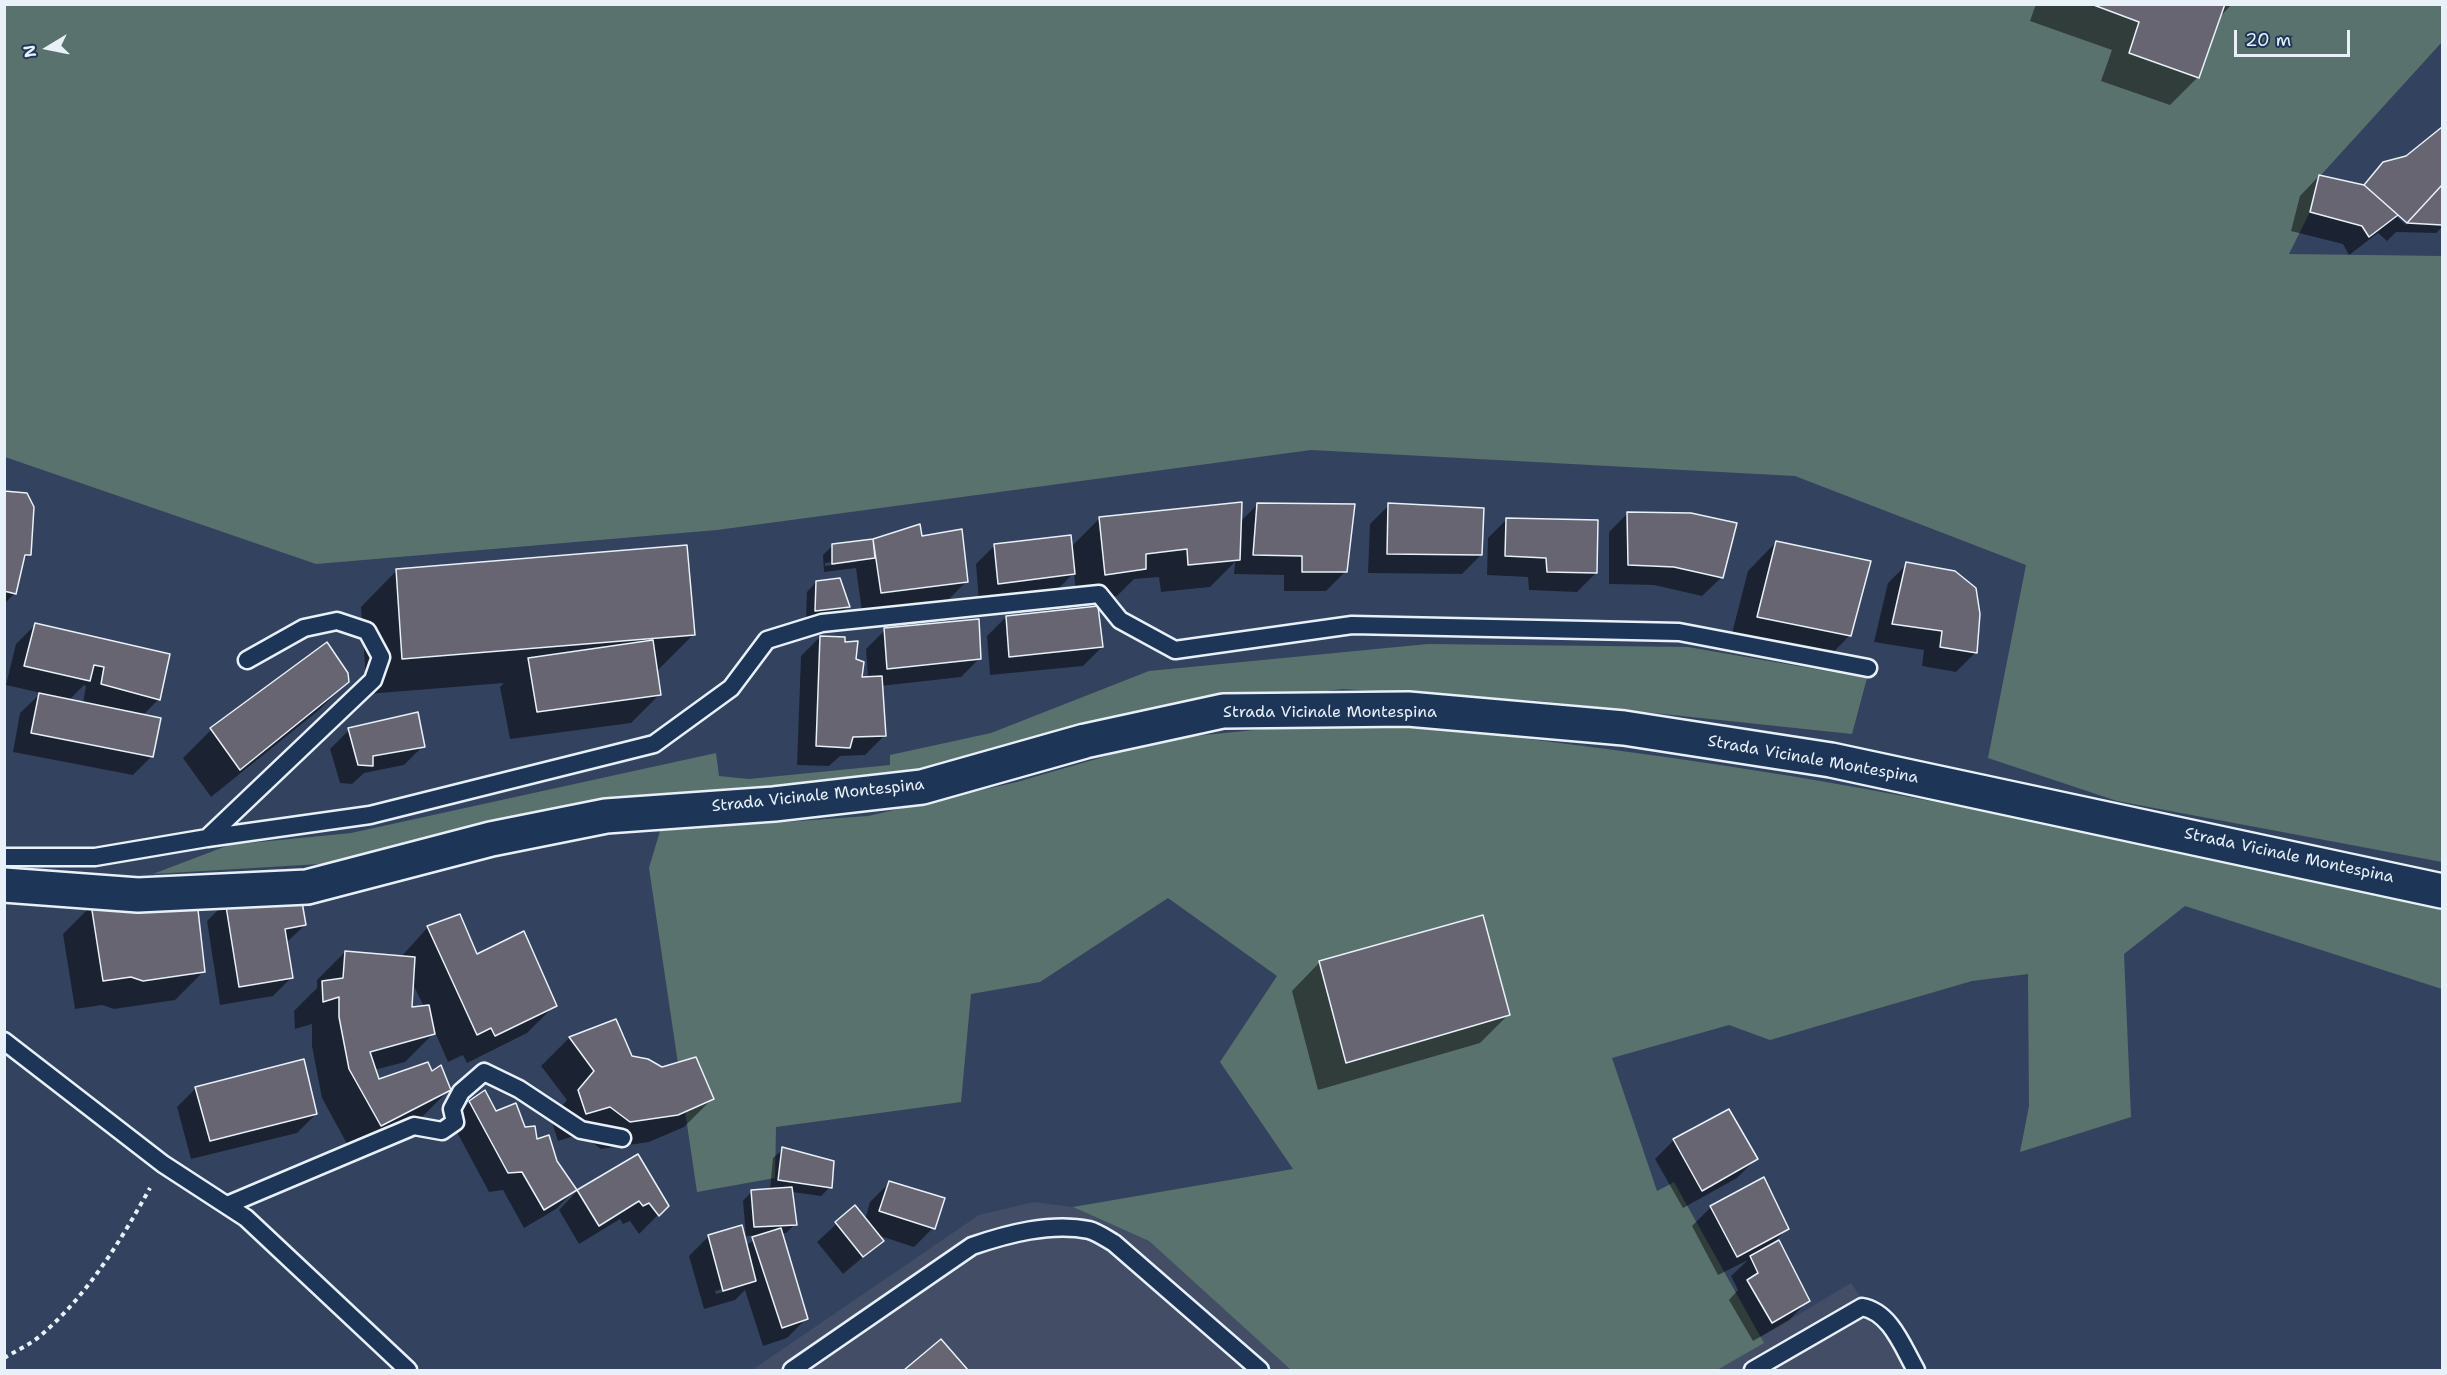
<!DOCTYPE html>
<style>
body{margin:0}
#map{position:relative;width:2447px;height:1375px;overflow:hidden;background:#33435f;font-family:"Shantell Sans",sans-serif}
canvas{display:block}
.frame{position:absolute;inset:0;border:6px solid #e8f1f8;pointer-events:none}
.north{position:absolute;left:18px;top:18px;width:60px;height:60px;-webkit-text-stroke:4px #1d3557;paint-order:stroke;rotate:260deg;font-size:16px;font-weight:700;line-height:24px;text-align:center;color:#e8f1f8}
.north::after{content:'';display:block;margin:auto;width:21px;height:27px;background:#e8f1f8;clip-path:polygon(50% 0,100% 100%,50% 72%,0 100%)}
.scale{position:absolute;left:2234px;top:30px;width:116px;height:27px;box-sizing:border-box;border:3px solid #e8f1f8;border-top:0;padding-left:8px;font-size:18px;line-height:21px;white-space:nowrap;color:#e8f1f8;-webkit-text-stroke:4px #1d3557;paint-order:stroke}
</style>
<div id="map">
<canvas width="2447" height="1375"></canvas>
<div class="frame"></div>
<div class="north">N</div>
<div class="scale">20 m</div>
</div>
<script>
const ctx = document.querySelector('canvas').getContext('2d');
ctx.lineJoin = 'round';
function fillPath(path, color) {
  ctx.fillStyle = color;
  ctx.fill(path, 'evenodd');
}
function strokePath(path, color, width, dash) {
  ctx.strokeStyle = color;
  ctx.lineWidth = width;
  ctx.lineCap = dash ? 'butt' : 'round';
  ctx.setLineDash(dash || []);
  ctx.stroke(path);
}
function drawText(font, color, halo, rows, align = 'center') {
  ctx.font = font + ' "Shantell Sans",sans-serif';
  ctx.lineWidth = 4.5;
  ctx.setLineDash([]);
  ctx.textBaseline = 'middle';
  ctx.strokeStyle = halo;
  ctx.fillStyle = color;
  for (const [text, x, y, turn = 0] of rows) {
    ctx.save();
    ctx.translate(x, y);
    ctx.rotate((+turn || 0) * Math.PI / 180);
    ctx.textAlign = isNaN(turn) ? turn : align;
    if (halo) ctx.strokeText(text, 0, 0);
    ctx.fillText(text, 0, 0);
    ctx.restore();
  }
}
fillPath(new Path2D(`
 M1034,1202L1073,1207L1149,1241L1291,1370H752L979,1215Z
 M1851,1283L1908,1370H1706Z`), '#434d65');
fillPath(new Path2D(`
 M2091,4L2139,22L2129,53L2199,78L2225,5H2442V42L2321,175H2318L2310,212L2289,254L2442,256V862L2117,801L1988,758L2026,565L1795,476L1311,450L717,530L316,564L5,457V5Z
 M1428,644L1688,647L1867,678L1852,734L1540,701L1343,689L1143,711L933,771L749,790L642,796L353,862L153,874L229,845L351,833L716,753L719,776L749,779L890,765V755L991,733L1149,671Z
 M1363,719C1529,739 1696,758 1860,788C2055,823 2249,864 2442,907V989L2185,906L2124,954L2131,1117L2020,1152L2029,1106L2028,974L1972,981L1770,1040L1729,1025L1612,1058L1657,1191L1674,1182L1764,1343L1717,1370H1291L1149,1241L1073,1207L1293,1169L1220,1062L1277,976L1168,898L1040,982L971,994L961,1102L776,1127L775,1178L697,1192L649,868L660,831L868,816L1017,782L1165,739Z`), '#5a726d');
fillPath(new Path2D(`
 M2036,4H2232L2218,19L2198,77L2170,105L2101,81L2112,50L2030,21Z
 M2442,127V227L2436,233L2396,232L2387,241L2378,233L2349,255L2343,244L2291,231L2300,196L2319,176L2362,186L2384,163L2407,158ZM2393,209L2408,222L2406,225L2391,211Z
 M4,492L30,554L21,562L14,594L4,604Z
 M1257,505L1345,572L1326,591H1284V575L1234,574L1235,562L1210,587L1161,592L1159,577L1134,579L1117,596L1077,602L1074,573L1054,593L979,602L976,564L995,545L1071,547L1099,519L1240,522Z
 M1389,505L1481,555L1462,574L1368,573L1370,524Z
 M1628,513L1722,577L1702,596L1654,585L1609,584V532Z
 M1507,519L1596,573L1577,592L1529,590L1528,577L1487,575L1488,538Z
 M921,538L966,582L947,601L862,612L856,568L824,572L823,555L833,545ZM855,559V562L825,566V563Z
 M1776,542L1850,635L1822,664L1729,645L1748,571Z
 M1907,564L1975,653L1956,672L1922,666L1924,650L1874,642L1888,583Z
 M397,570L694,634L657,671L659,695L631,723L510,739L500,687L504,683L367,694L361,607Z
 M816,582L848,606L839,615L806,619L807,592Z
 M1006,617L1102,647L1083,666L990,675L987,636Z
 M35,625L159,699L142,716L152,756L133,775L13,752L20,713L41,693L6,685L16,644ZM84,685L86,686L83,703L69,700Z
 M885,630L980,658L961,677L881,686L884,736L865,755L840,756L829,766L797,765L801,656L820,637L844,643L855,660L860,678H868L866,649Z
 M327,644L347,682L319,710L211,797L183,758L211,730Z
 M349,730L423,746L404,765L364,773L352,784L340,783L330,749Z
 M226,902L305,925L286,943L292,977L273,996L220,1005L207,921Z
 M91,906L203,972L175,1000L114,1009L102,1005L75,1009L63,934Z
 M428,927L555,1005L527,1033L467,1063L463,1055L448,1062L435,1032L405,1062L374,1070L378,1081L431,1073L449,1090L421,1118L352,1153L322,1098L312,1046V1024L295,1029L294,1011L317,988V980L345,952L401,957ZM412,982L424,1007L411,1009Z
 M1320,962L1509,1014L1480,1043L1318,1090L1292,991Z
 M615,1021L631,1057L712,1099L684,1127L649,1142L601,1149L581,1134L558,1141L551,1119L567,1100L541,1066L569,1038Z
 M196,1088L316,1114L297,1133L191,1159L177,1107Z
 M470,1102L524,1129L556,1162L575,1190L556,1209L524,1228L503,1190L489,1192L451,1121Z
 M1674,1140L1756,1159L1737,1178L1683,1208L1655,1159Z
 M783,1149L830,1187L821,1196L792,1192L795,1224L786,1233L781,1234L806,1319L787,1338L763,1346L745,1290L735,1300L704,1309L689,1256L708,1237L741,1227L745,1246L762,1235L746,1236L743,1201L752,1191L770,1190L773,1158ZM734,1286V1289L716,1294L715,1291Z
 M637,1156L667,1206L639,1234L630,1221L623,1224L620,1219L579,1244L559,1210L577,1191Z
 M889,1183L933,1228L914,1247L877,1235L882,1241L843,1274L817,1242L855,1207L865,1220L870,1202Z
 M1711,1207L1787,1229L1771,1245L1808,1301L1789,1320L1753,1341L1729,1300L1738,1290L1731,1276L1748,1260L1718,1275L1692,1226Z
 M941,1341L966,1370H906Z`), '#0007');
const building = new Path2D(`
 M2091,4H2225L2199,78L2129,53L2139,22Z
 M2442,127V185L2407,223L2364,185L2383,162L2406,156Z
 M2319,175L2364,185L2398,215L2369,237L2362,226L2310,212Z
 M2442,185V225L2407,223Z
 M4,491L27,493L34,507L31,555H25L16,594L4,591Z
 M1242,502L1240,560L1188,565L1187,549L1146,554V569L1105,575L1099,517Z
 M1257,503L1355,504L1347,572H1302V556L1253,555Z
 M1388,503L1484,508L1482,555L1387,554Z
 M1627,512L1691,513L1737,523L1723,578L1674,567L1628,565Z
 M1506,518L1598,520L1597,573L1547,572L1546,558L1505,556Z
 M920,524L922,536L962,529L968,582L881,593L873,539Z
 M1071,535L1075,574L998,584L994,544Z
 M873,539L875,558L832,564V544Z
 M1776,541L1871,561L1851,636L1757,617Z
 M687,545L695,635L402,659L396,569Z
 M1906,562L1955,571L1976,588L1980,614L1977,653L1940,647L1942,631L1892,624Z
 M840,578L850,607L815,611L816,581Z
 M1098,606L1103,647L1009,657L1006,616Z
 M979,619L981,659L887,669L884,628Z
 M35,623L170,654L160,700L101,684L104,667L94,665L90,681L24,666Z
 M820,636L845,637V642L858,641L856,659L864,662L862,677L882,676L886,736L853,737L850,748L816,746Z
 M653,640L661,695L537,712L528,658Z
 M327,642L348,673L349,682L240,770L210,728Z
 M39,693L161,718L153,757L31,733Z
 M418,712L425,747L373,756V766L358,765L348,728Z
 M301,896L306,925L285,929L293,978L239,987L225,900Z
 M197,901L205,972L143,981L131,977L103,981L91,904Z
 M460,914L477,954L524,931L557,1006L495,1036L491,1028L477,1035L427,926Z
 M1483,915L1510,1015L1346,1063L1319,961Z
 M345,951L415,957L412,1007L429,1005L435,1034L370,1052L379,1079L428,1062L432,1071L441,1065L451,1090L381,1126L349,1069L339,1017V997L323,1002L322,981L343,978Z
 M616,1019L632,1056L648,1059L662,1067L696,1057L714,1099L678,1115L630,1122L610,1107L586,1114L578,1090L594,1071L569,1037Z
 M304,1059L317,1114L210,1141L195,1087Z
 M485,1090L496,1111L516,1103L525,1127L535,1126L537,1139L549,1135L557,1161L577,1190L544,1210L522,1172L508,1173L469,1101Z
 M1729,1109L1758,1159L1702,1191L1673,1139Z
 M782,1147L834,1161L832,1188L778,1180Z
 M638,1154L669,1206L659,1216L649,1203L643,1206L639,1201L599,1226L577,1190Z
 M1764,1177L1789,1229L1737,1257L1710,1206Z
 M889,1181L945,1198L935,1229L879,1211Z
 M792,1187L797,1225L754,1227L751,1190Z
 M855,1205L884,1241L863,1257L835,1222Z
 M742,1225L756,1281L723,1291L708,1235Z
 M781,1228L808,1319L782,1328L752,1237Z
 M1779,1240L1810,1301L1772,1323L1747,1280L1758,1273L1750,1256Z
 M941,1339L968,1370H904Z`);
fillPath(building, '#676572');
strokePath(building, '#e8f1f8', 1.5);
const service = new Path2D(`
 M207,838L370,815L654,744L731,688L767,640L822,623L1099,594L1120,620L1175,650L1352,625L1679,632L1868,668
 M4,857H95L207,838L373,680L381,657L367,631L337,621L304,628L247,660
 M4,1041L163,1164L246,1218L408,1370
 M227,1205L414,1126L442,1131L455,1122L452,1109L461,1092L484,1072L519,1089L581,1130L622,1138
 M792,1370L972,1246C1007,1234 1051,1222 1089,1230C1097,1232 1107,1239 1114,1243L1260,1370
 M1753,1370L1862,1307C1891,1312 1903,1348 1916,1370`);
const minor = new Path2D(`
 M4,885L138,895L307,887L491,839L606,816L774,804L922,787L1085,741L1223,711L1408,709L1624,728L1831,760L2442,891`);
strokePath(service, '#e8f1f8', 21);
strokePath(minor, '#e8f1f8', 38);
strokePath(new Path2D(`
 M4,1358C16,1351 29,1345 40,1336C87,1296 120,1242 150,1188`), '#e8f1f8', 4, [4.5, 4.5]);
strokePath(service, '#1d3557', 16);
strokePath(minor, '#1d3557', 33);
drawText('16px', '#e8f1f8', '#1d3557', [
 ["Strada Vicinale Montespina",1330,713],
 ["Strada Vicinale Montespina",1813,760,10],
 ["Strada Vicinale Montespina",818,796,-6],
 ["Strada Vicinale Montespina",2289,856,12]
]);
</script>
